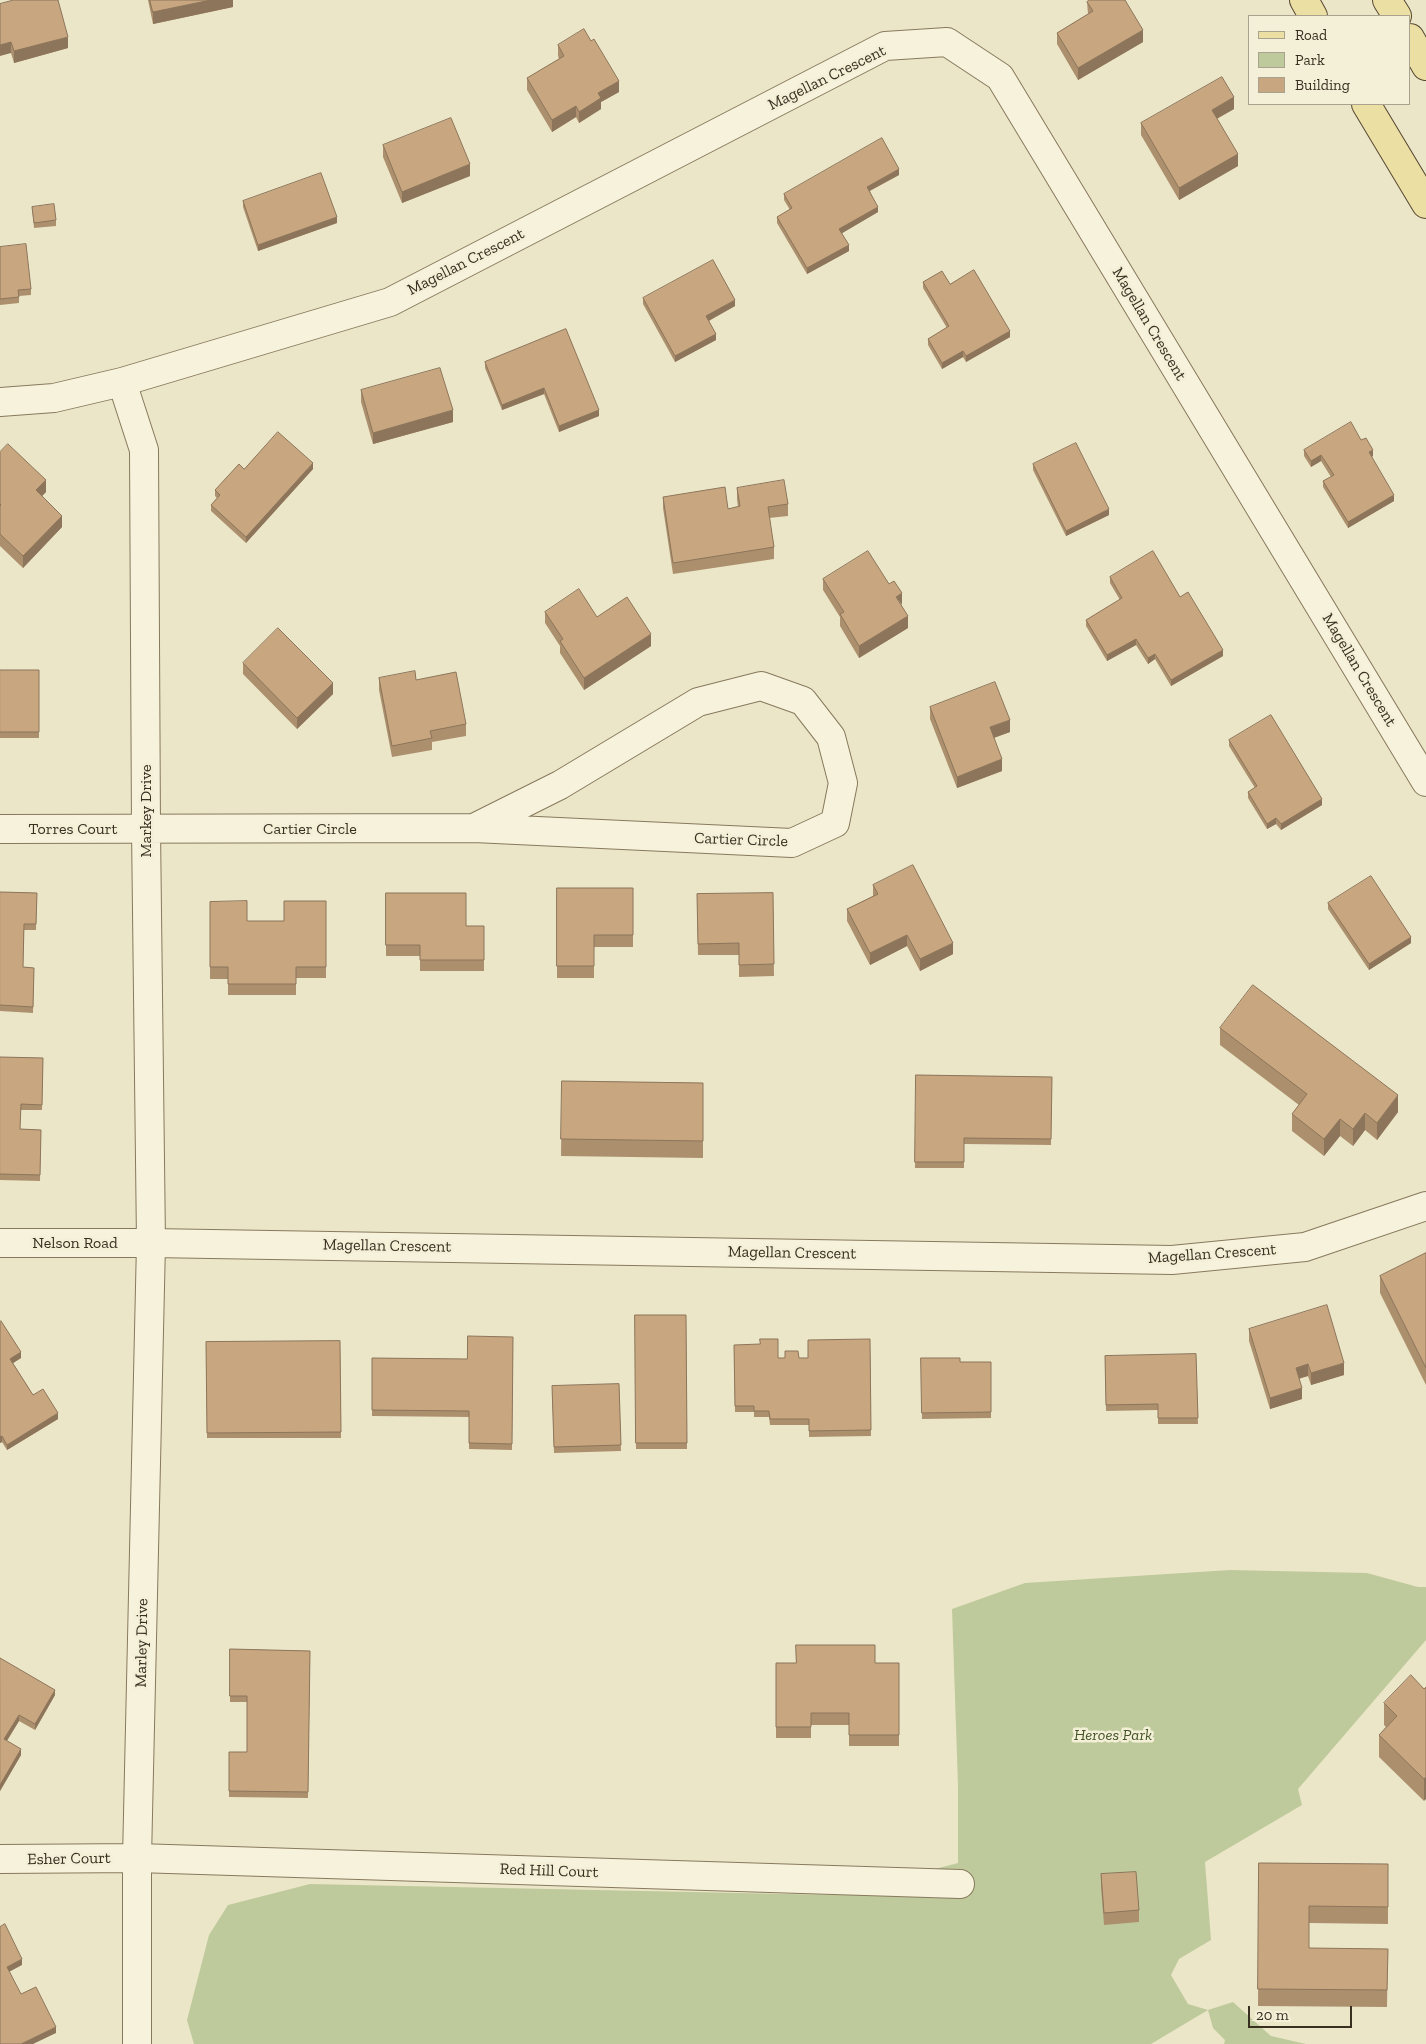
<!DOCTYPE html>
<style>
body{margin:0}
#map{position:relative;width:1426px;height:2044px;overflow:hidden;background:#ece6c8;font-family:"Zilla Slab",serif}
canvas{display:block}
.legend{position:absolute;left:1248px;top:15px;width:162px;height:90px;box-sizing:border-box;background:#f4efd7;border:1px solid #a9a28e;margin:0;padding:6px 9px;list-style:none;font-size:15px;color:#392f21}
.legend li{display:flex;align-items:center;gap:10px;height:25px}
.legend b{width:25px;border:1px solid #a9a28e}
.scale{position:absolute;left:1248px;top:2006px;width:104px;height:22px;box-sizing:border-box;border:2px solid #392f21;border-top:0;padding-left:6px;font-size:15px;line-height:18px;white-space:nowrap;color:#392f21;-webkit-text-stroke:4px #f4efd7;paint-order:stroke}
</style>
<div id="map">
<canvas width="1426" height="2044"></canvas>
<ul class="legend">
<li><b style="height:6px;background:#ecdfa3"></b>Road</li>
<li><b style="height:14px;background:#bfca9c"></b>Park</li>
<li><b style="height:14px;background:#c8a780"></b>Building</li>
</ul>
<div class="scale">20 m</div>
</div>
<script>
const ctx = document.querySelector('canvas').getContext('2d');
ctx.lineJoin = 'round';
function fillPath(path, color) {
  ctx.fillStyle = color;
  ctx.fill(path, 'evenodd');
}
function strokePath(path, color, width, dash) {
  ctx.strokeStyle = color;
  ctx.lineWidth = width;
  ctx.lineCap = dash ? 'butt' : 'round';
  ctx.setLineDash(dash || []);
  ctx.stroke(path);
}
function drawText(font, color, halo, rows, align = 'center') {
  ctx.font = font + ' "Zilla Slab",serif';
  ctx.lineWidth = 5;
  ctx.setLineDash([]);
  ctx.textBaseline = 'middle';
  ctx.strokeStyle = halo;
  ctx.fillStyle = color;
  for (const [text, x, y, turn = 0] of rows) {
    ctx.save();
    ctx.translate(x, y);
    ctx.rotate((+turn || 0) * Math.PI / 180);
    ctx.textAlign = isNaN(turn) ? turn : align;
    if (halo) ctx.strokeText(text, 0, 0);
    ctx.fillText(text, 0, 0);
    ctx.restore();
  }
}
fillPath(new Path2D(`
 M1230,1570L1367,1573L1418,1587H1426V1640L1298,1789L1302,1805L1205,1862L1211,1940L1179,1959L1171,1975L1188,2004L1208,2010L1233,2002L1271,2036L1306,2044H1224L1225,2040L1213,2028L1208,2010L1151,2044H194L187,2020L209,1935L228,1905L310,1884L836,1895L958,1863V1786L952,1609L1025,1583Z`), '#bfca9c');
const minor = new Path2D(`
 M122,382L144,450L146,829L151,1243L137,1858V2044
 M0,402L54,398L122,382L390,302L885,46L947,42L1000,77L1426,782
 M0,829L474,828L792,843L835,823L843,783L831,737L803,701L761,686L698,702L560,785L474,828
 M0,1243H151L1172,1260L1305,1247L1426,1206
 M0,1859L137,1858L960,1884`);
const major = new Path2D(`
 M1304,0L1313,16
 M1387,0L1397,16
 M1410,38L1426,66
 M1366,104L1426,204`);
strokePath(minor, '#87795e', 30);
strokePath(major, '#564732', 30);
strokePath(minor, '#f7f2db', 28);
strokePath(major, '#ecdfa3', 28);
fillPath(new Path2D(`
 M148,0H233V7L153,24Z
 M1087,2L1143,42L1078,80L1057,44V33L1088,14Z
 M0,4L68,48L14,63L11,53Z
 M558,45L619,92L601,102V109L579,123L576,117L552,132L527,90V78L559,59L558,56Z
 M1234,109L1217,119L1238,166L1179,200L1141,135V123Z
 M383,145L470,176L402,203L383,157Z
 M899,175L870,191L878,212L842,233L849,251L807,274L777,223V217L790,210L784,200V194Z
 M243,201L337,223L258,251L243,207Z
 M32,207L56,220V226L34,228Z
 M0,247L31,289V295L19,296V303L0,305Z
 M923,282L950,284L1010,337L966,362L963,357L942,369L928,345V339L947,328L923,288Z
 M643,298L735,306L709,321L716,340L675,362L643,304Z
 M566,329L599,416L559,432L544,394L502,410L485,368V362Z
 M361,390L453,422L373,444L361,402Z
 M1361,440L1373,456L1371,457L1394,501L1348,528L1323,487V481L1331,477L1321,461L1311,467L1304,456V450Z
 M0,452L46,492L42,496L62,527L23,568L0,546Z
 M1033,464L1109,515L1066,536L1033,470Z
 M244,469H313L246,543L211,511V505L217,498L215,496V490Z
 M737,488L788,504V516L769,518L774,547V559L673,574L663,508V497L728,509L738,507L737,499Z
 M1110,577L1180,597L1223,656L1171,686L1155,659L1148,664L1136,645L1107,661L1086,626V620L1120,600L1110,583Z
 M823,579L901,605L908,628L859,658L840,626V617L823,590Z
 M545,612L597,617L651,646L584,690L560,653V646L545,623Z
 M243,663L333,694L297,729L243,674Z
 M0,670H39V738H0Z
 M379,678L416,680L466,724V736L432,742V750L392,757L379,690Z
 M930,707L1010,732L994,738L1002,771L957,788L930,719Z
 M1229,740L1322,805L1281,830L1276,824L1267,829L1248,798V792L1255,788L1229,746Z
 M873,885L953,954L920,971L907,946L870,965L847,921V909L873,896Z
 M557,888H633V947H594V978H557Z
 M0,892L37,893L36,930H24L23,967L34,968L33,1013L0,1011Z
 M386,893L466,926H484V971H420V956H386Z
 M773,893L774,976L739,977V955H698L697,894Z
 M326,901V978H296V995H228V979H210V902L247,921H284Z
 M1328,903L1411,943L1369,970L1328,909Z
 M1220,1028L1398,1112L1377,1140L1365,1130L1353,1146L1340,1136L1324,1156L1292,1131V1114L1299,1105L1220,1045Z
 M0,1057L43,1058L42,1110H21L20,1129L41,1130L40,1181L0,1180Z
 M916,1075L1052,1077L1051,1145L964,1144V1168H915Z
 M562,1081L703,1083V1158L561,1156Z
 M1426,1253V1385L1380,1293V1276Z
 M635,1315H686L687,1449H636Z
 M0,1322L21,1358L13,1363L33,1395L58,1419L7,1450L2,1442L0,1443Z
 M1249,1329L1344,1375L1311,1385L1308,1376L1299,1379L1302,1399L1270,1409L1249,1341Z
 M513,1337L512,1450L469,1449V1417L372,1416V1358L467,1359Z
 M870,1339L871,1436L809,1437V1425H770L769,1417H754V1412H735L734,1345L778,1358H808Z
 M340,1341L341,1438H207L206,1342Z
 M1196,1354L1198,1424H1158V1410L1106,1411L1105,1356Z
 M921,1358L960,1362H991V1418L922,1419Z
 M619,1384L621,1451L554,1453L552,1386Z
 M230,1649L310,1651L308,1798L229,1797V1752H247V1702H230Z
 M0,1658L55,1695L35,1730L19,1721L7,1741L21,1755L0,1791Z
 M776,1663H899V1746H849V1725H811V1738H776Z
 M1424,1689V1801L1379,1757V1735L1386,1727L1384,1725V1703Z
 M1259,1863L1388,1864V1924L1309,1923V1948L1388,1949L1387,2007L1258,2006Z
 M1101,1874L1139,1910V1922L1104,1925L1101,1886Z`), '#ac906e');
fillPath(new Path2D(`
 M211,0H233V7L153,24V12Z
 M1143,30V42L1078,80V68Z
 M68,37V48L14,63V51Z
 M11,42V53L0,56V45Z
 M619,81V92L601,102V109L579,123V112L598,93Z
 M1234,97V109L1212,121V110Z
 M576,106V117L552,132V120Z
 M1238,154V166L1179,200V188Z
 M470,164V176L402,203V192Z
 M899,169V175L867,192V187Z
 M878,207V212L839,235V229Z
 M337,217V223L258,251V245Z
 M849,245V251L807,274V268Z
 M735,300V306L706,322V316Z
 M1010,331V337L966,362V356Z
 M716,334V340L675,362V356Z
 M963,351V357L942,369V363Z
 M544,388V394L502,410V405Z
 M453,410V422L373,444V433Z
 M599,410V416L559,432V426Z
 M1373,450V456L1369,458V452Z
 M1321,455V461L1311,467V461Z
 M313,463V469L246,543V537Z
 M46,480V492L36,502V490Z
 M1394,495V501L1348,528V522Z
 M1109,509V515L1066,536V531Z
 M62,516V527L23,568V556Z
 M902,593V605L896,597Z
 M908,616V628L859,658V646Z
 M651,634V646L584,690V678Z
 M1136,639V645L1107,661V655Z
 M1223,650V656L1171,686V680Z
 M1155,654V659L1148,664V658Z
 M333,683V694L297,729V718Z
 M1010,720V732L990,739V727Z
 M1002,759V771L957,788V777Z
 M1322,799V805L1281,830V824Z
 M1276,818V824L1267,829V824Z
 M907,935V946L870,965V953Z
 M1411,937V943L1369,970V964Z
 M953,943V954L920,971V959Z
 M1398,1095V1112L1377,1140V1123Z
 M1365,1113V1130L1353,1146V1129Z
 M1340,1119V1136L1324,1156V1139Z
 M21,1352V1358L10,1365V1359Z
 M1344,1363V1375L1311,1385V1373Z
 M1308,1364V1376L1296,1379V1368Z
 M1302,1388V1399L1270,1409V1398Z
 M58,1413V1419L7,1450V1445Z
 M2,1436V1442L0,1443V1437Z
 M55,1690V1695L35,1730V1724Z
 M19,1715V1721L4,1745V1739Z
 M21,1749V1755L0,1791V1785Z
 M1426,1777V1799L1424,1801V1779Z
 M22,1959V1965L7,1973V1967Z
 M56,2027V2033L33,2044H21Z`), '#8c755a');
const building = new Path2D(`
 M14,0H58L68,37L14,51L11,42L0,45V4Z
 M150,0H211L153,12Z
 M1090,0H1125L1143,30L1078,68L1057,33L1093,11L1087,2Z
 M584,29L591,41L594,39L619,81L598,93L601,98L579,112L576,106L552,120L527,78L564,56L558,45Z
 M1222,77L1234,97L1212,110L1238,154L1179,188L1141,123Z
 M451,118L470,164L402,192L383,145Z
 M882,138L899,169L867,187L878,207L839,229L849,245L807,268L777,217L792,208L784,194Z
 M321,173L337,217L258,245L243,201Z
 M54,204L56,220L34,223L32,207Z
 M26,244L31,289L18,290L19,297L0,299V247Z
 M713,260L735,300L706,316L716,334L675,356L643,298Z
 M974,270L1010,331L966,356L963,351L942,363L928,339L949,326L923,282L942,271L950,284Z
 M566,329L599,410L559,426L544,388L502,405L485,362Z
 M440,368L453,410L373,433L361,390Z
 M1351,422L1361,440L1366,438L1373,450L1369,452L1394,495L1348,522L1323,481L1334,475L1321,455L1311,461L1304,450Z
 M278,432L313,463L246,537L211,505L220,495L215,490L239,464L244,469Z
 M1076,443L1109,509L1066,531L1033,464Z
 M8,444L46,480L36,490L62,516L23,556L0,534V506L1,505L0,504V452Z
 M784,480L788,504L768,507L774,547L673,563L663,497L725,487L728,509L740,506L737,488Z
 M868,551L889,584L894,581L902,593L896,597L908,616L859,646L840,614L844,612L823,579Z
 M1153,551L1180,597L1188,592L1223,650L1171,680L1155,654L1148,658L1136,639L1107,655L1086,620L1122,598L1110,577Z
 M579,589L597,617L627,597L651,634L584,678L560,641L563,639L545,612Z
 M278,628L333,683L297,718L243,663Z
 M0,670H39V732H0Z
 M415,671L416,680L456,672L466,724L430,731L432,738L392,746L379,678Z
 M995,682L1010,720L990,727L1002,759L957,777L930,707Z
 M1271,715L1322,799L1281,824L1276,818L1267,824L1248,792L1257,786L1229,740Z
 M913,865L953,943L920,959L907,935L870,953L847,909L878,894L873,885Z
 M1371,876L1411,937L1369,964L1328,903Z
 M557,888H633V935H594V966H557Z
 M0,892L37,893L36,924H24L23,967L34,968L33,1007L0,1005Z
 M386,893H466V926H484V960H420V945H386Z
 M773,893L774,964L739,965V943L698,944L697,894Z
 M247,901V921H284V901H326V967H296V984H228V967H210V902Z
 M1253,985L1398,1095L1377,1123L1365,1113L1353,1129L1340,1119L1324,1139L1292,1114L1307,1094L1220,1028Z
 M0,1057L43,1058L42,1105L21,1104L20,1129L41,1130L40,1175L0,1174Z
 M916,1075L1052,1077L1051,1139L964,1138V1162H915Z
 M562,1081L703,1083V1141L561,1139Z
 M1426,1253V1368L1380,1276Z
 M1327,1305L1344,1363L1311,1373L1308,1364L1296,1368L1302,1388L1270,1398L1249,1329Z
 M635,1315H686L687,1443H636Z
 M1,1321L21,1352L10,1359L33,1395L43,1389L58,1413L7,1445L2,1436L0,1437V1322Z
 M468,1336L513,1337L512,1444L469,1443V1411L372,1410V1358L467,1359Z
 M760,1339H778V1358H785V1351H798L799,1358H808V1340L870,1339L871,1430L809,1431V1419H770L769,1411H754V1406H735L734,1345L760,1344Z
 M340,1341L341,1432L207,1433L206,1342Z
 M1196,1354L1198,1418H1158V1404L1106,1405L1105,1356Z
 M921,1358H960V1362H991V1412L922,1413Z
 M619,1384L621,1445L554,1447L552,1386Z
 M796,1645H875V1663H899V1735H849V1713H811V1727H776V1663H796Z
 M230,1649L310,1651L308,1792L229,1791V1752H247V1696H230Z
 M0,1658L55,1690L35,1724L19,1715L4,1739L21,1749L0,1785Z
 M1411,1675L1424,1689L1426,1687V1777L1424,1779L1379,1735L1397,1716L1384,1703Z
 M1259,1863L1388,1864V1907L1309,1906V1948L1388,1949L1387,1990L1258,1989Z
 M1136,1872L1139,1910L1104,1913L1101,1874Z
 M5,1924L22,1959L7,1967L21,1994L36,1987L56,2027L21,2044H0V1927Z`);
fillPath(building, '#c8a780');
strokePath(building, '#8c755a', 1);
drawText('16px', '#392f21', '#f4efd7', [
 ["Magellan Crescent",827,78,-26],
 ["Magellan Crescent",466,262,-27],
 ["Magellan Crescent",1149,324,59],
 ["Magellan Crescent",1359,670,59],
 ["Markey Drive",146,811,-90],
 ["Torres Court",73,829],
 ["Cartier Circle",310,829],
 ["Cartier Circle",741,840,2],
 ["Nelson Road",75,1243],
 ["Magellan Crescent",387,1246,1],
 ["Magellan Crescent",792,1253,1],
 ["Magellan Crescent",1212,1254,-4],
 ["Marley Drive",142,1643,-89],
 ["Esher Court",69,1859,-1],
 ["Red Hill Court",549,1871,2]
]);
drawText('italic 16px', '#445429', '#f4efd7', [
 ["Heroes Park",1113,1735]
]);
</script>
